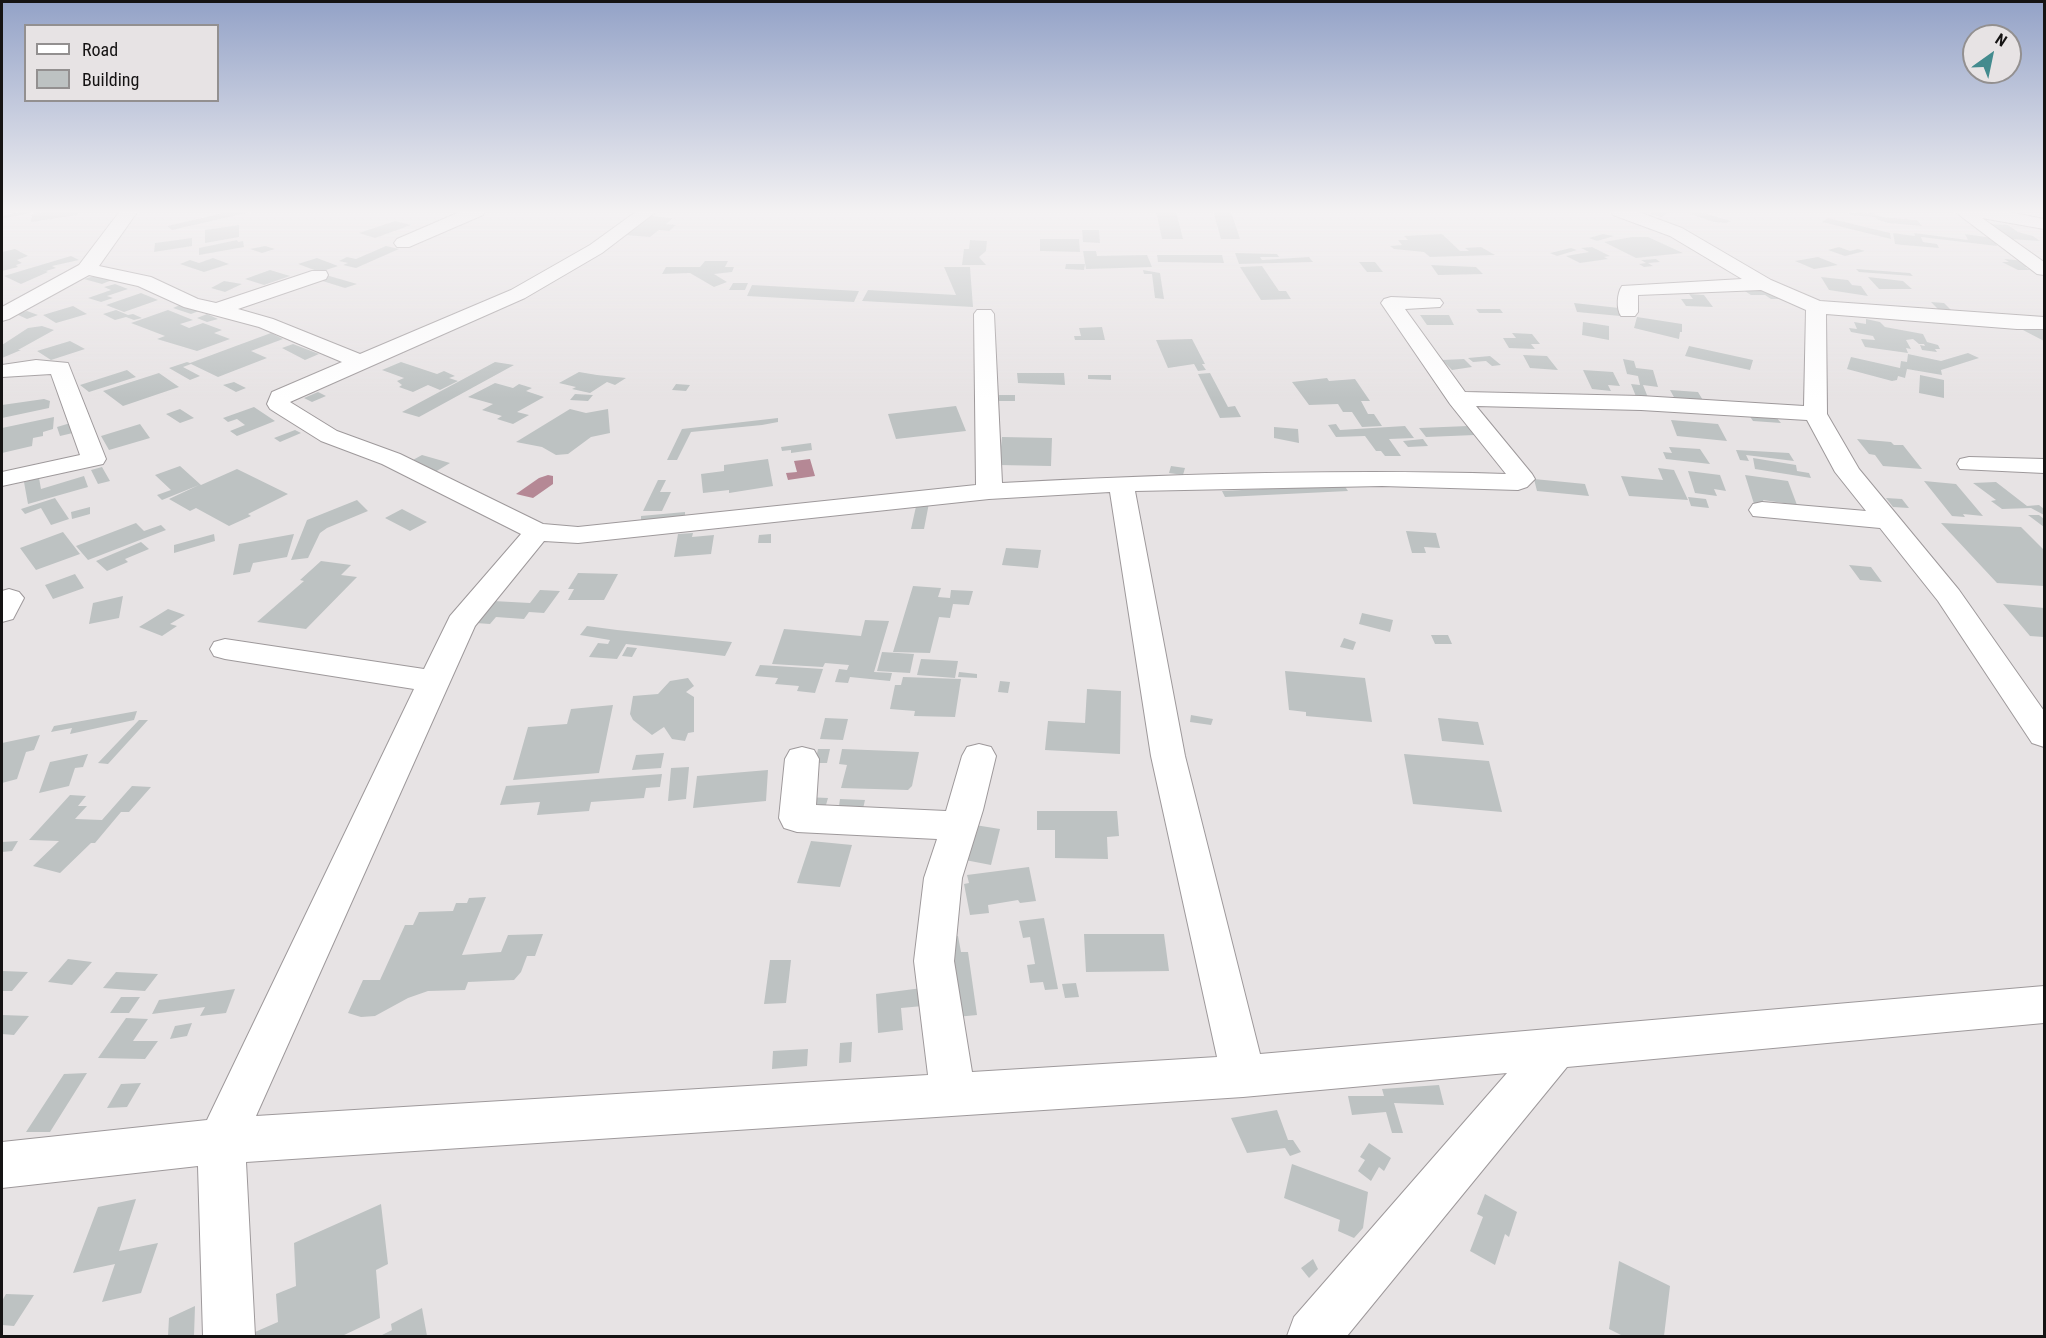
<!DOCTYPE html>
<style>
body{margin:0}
#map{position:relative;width:2046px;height:1338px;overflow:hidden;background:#e7e3e4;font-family:"Roboto Condensed",sans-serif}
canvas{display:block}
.frame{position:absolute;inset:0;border:3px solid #151313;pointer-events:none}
.legend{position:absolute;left:24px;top:24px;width:195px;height:78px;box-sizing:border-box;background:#e7e3e4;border:2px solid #939090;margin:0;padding:8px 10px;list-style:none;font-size:18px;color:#151313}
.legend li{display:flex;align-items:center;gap:12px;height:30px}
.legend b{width:30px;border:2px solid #939090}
.north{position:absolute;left:1962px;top:24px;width:60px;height:60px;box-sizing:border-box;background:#e7e3e4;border:2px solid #939090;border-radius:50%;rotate:33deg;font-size:16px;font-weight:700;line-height:24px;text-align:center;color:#151313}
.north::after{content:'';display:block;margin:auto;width:21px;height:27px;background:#438b8e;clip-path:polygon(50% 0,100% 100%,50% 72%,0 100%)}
</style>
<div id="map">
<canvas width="2046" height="1338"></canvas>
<div class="frame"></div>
<ul class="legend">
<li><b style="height:8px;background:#fff"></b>Road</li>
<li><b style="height:16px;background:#bdc2c2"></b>Building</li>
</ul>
<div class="north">N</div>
</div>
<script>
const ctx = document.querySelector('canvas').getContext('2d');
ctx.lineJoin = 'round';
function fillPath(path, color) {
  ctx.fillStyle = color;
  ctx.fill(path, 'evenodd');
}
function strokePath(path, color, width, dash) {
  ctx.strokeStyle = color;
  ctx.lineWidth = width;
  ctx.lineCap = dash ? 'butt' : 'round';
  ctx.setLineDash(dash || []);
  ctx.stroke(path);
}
fillPath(new Path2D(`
 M810,459L815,476L788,480L786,473L797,472L794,461Z
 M548,475L553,476V484L533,498L516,494L539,478Z`), '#b58895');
fillPath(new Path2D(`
 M24,211L34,212L2,219V216Z
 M51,211H78V215L31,222L32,214Z
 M232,211L251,212L172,230L167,226Z
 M1156,211H1176L1183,239H1162Z
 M1213,211H1231L1240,239H1221Z
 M1653,211H1672L1662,217L1649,214Z
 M1697,211L1731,221L1726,223L1714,222L1690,214Z
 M1864,211H1875V215L1883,217L1917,220L1922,226L1888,223L1878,220L1875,217L1850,215L1848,212L1871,214Z
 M650,216L673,218L666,224L676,225L669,231L659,230L650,237L625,235Z
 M1828,218L1890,233L1891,239L1822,222Z
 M395,221L411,225L375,238L359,233Z
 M1989,224L2008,225L2018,232L2033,236L2040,241L2010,239Z
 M239,225V237L205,243V230Z
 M1082,230H1099L1100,243L1083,242Z
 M1893,233L1915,236L1914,233L1968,240L1965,234L1993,238L1997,246L1921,237L1923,242L1937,244L1939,248L1903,245L1895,244Z
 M1442,234L1460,251H1469L1465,248L1481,247L1495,255L1430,257L1424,252L1394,249L1390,246L1402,245L1398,240H1408L1404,236Z
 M1603,234L1614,236L1597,241L1589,238Z
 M1632,237H1648L1683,253L1636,258L1604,242Z
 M192,238V246L154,252L155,243Z
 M1040,239H1079L1080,252L1040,251Z
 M237,240L238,242L243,241L244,247L199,255V248Z
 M970,240L987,241L986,251L979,257L986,265H962L964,249H969Z
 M265,246L275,249L262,253L250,249Z
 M386,246L399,249L356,268L343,265L348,263L339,261L347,257L356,259Z
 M1592,247L1610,256L1604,257L1608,259L1580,263L1566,256L1589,252L1581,248Z
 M1839,247L1850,251L1858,249L1865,251L1845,256L1828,250Z
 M1571,248L1577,250L1557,256L1550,253Z
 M15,249L28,256L17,260L22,263L16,265L18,267L2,271V252Z
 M1083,251H1096L1097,256L1147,255L1152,267L1086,269Z
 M1235,253L1277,254L1279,257H1260L1262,260L1309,257L1313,262L1239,264Z
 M1157,255H1222L1224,263L1158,262Z
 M71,256L79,260L52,266L56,268L46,271L39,268L48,272L21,284L4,276Z
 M1818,257L1838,265L1814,269L1795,261Z
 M213,258L229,264L204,272L180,264L190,260L199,263Z
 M317,258L338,266L320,272L298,264Z
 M1656,259L1660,262L1648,263L1653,266L1644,267L1639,264L1646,263L1641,260Z
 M2004,259L2027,261L2037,268L2025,267L2030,270H2018L2002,262H2009Z
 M705,261H728L725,267H734L732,272L714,274L727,282L714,287L690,273L662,274L666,267H700Z
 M1359,262H1375L1383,272H1367Z
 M1066,264H1085L1084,270L1065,269Z
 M1431,265L1476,267L1483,274L1438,275Z
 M1262,266L1279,291H1286L1291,299L1261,300L1240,267Z
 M944,267H970L973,307L862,301L868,290L956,295Z
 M1856,269L1910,273L1913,276L1859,272Z
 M270,270L290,276L264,285L245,279Z
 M1143,270L1160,273L1164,299L1155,298L1152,274H1144Z
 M326,275L357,284L345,288L316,279Z
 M94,276L112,280L102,284L84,279Z
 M1821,277L1848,280L1852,285L1861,286L1868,296L1829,290Z
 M1868,277L1903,281L1912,289H1879Z
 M224,281L242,284L225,292L211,288Z
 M733,283H748L745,290H729Z
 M115,284L128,289L107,296L113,298L101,302L88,298L111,290L104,287Z
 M752,285L859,291L854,302L747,296Z
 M1758,287L1770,295L1780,299H1771L1765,295H1751L1740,288Z
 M141,293L158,300L124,312L106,305Z
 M1689,294L1704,295L1713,307L1686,306L1681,299H1693Z
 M1931,302L1944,303L1952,311L1942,313Z
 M1574,303L1619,308L1622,314L1620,316L1577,312Z
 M182,304L199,311L191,314L173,308Z
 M73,306L87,314L56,323L43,315Z
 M1476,309H1500L1503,313H1479Z
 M116,310L128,315L133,314L142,318L134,320L126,317L115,320L103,314Z
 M168,310L193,320L180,324L189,328L203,323L222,330L214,333L230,339L197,351L157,339L165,336L131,323Z
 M27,311L38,315L27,319L16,314Z
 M207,314L218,319L207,322L197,318Z
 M1420,315H1449L1454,325H1427Z
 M1637,317L1682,324V332H1680L1679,339L1634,328Z
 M1866,319L1880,322L1885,327L1923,334L1927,342L1938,345L1940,349H1935L1937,352L1922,350L1920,345L1925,346L1924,344H1919L1913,339L1906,340L1911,349L1906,348L1908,353L1865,347L1861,339L1875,340L1873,336L1851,332L1849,328L1857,329L1854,322L1866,324Z
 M1583,322L1609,326V340L1582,335Z
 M42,326L54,330L18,350H21L2,358V345L28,328Z
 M1102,327L1105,340H1075L1074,336H1081L1079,328Z
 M2033,328L2044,329V341L2021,329Z
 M271,333L283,339L251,351L267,358L218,377L191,364L183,367L200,376L190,380L169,368L187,362L190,363Z
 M1512,333L1532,334L1540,344H1531L1535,349L1509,348L1503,338H1516Z
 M1192,339L1205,364H1202L1206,370L1198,371L1194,364L1168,368L1156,340Z
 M70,341L85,349L51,360L37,351Z
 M293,344L319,354L305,360L282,348Z
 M1689,346L1753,360L1750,370L1685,356Z
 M1968,353L1979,358L1941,370L1942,375L1907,369L1905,378L1898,376L1897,380L1892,381L1847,369L1851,357L1900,368L1901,361L1907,362L1908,354L1941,361Z
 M1523,355L1547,356L1558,370L1530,368Z
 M1490,356L1501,365L1492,366L1486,361L1473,362L1468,358Z
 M1464,359L1472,367L1452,370L1442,360Z
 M1623,359L1634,361L1636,368L1653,370L1658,387L1643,385L1649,400L1637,399L1631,384L1640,385L1638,376L1627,374Z
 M401,362L437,374L444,371L455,376L449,378L458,381L440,390L428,385L413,392L399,387L402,385L397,381L404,378L382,370Z
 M495,362L514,365L419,417L402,412Z
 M127,370L136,377L89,392L80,385Z
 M1583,370L1613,372L1620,386L1608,385L1611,391L1592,389Z
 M579,372L597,375L626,378L615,385L607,382L590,393L572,389L576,387L559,383Z
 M159,373L179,387L123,406L103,391Z
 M1017,373H1064L1065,385L1018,383Z
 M1210,373L1228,407L1235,406L1241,417L1220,418L1198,374Z
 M1088,375H1111V380L1088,379Z
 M1920,375L1944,380V398L1919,393Z
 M1327,378L1329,381L1355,379L1370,401H1361L1368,414H1374L1382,426L1362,427L1352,412H1343L1338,404L1309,405L1292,382Z
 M234,382L246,388L236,392L223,385Z
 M495,383L513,388L519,384L532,388L526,391L544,397L517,412L529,415L513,424L497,419L502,416L482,410L493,404L468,397Z
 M676,384L690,385L686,391L672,390Z
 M1670,390L1698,392L1704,402L1675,399Z
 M318,392L326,396L312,402L304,398Z
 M575,394L593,395L588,401L570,400Z
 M999,395H1015V401H999Z
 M44,399L50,401L49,408L2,418V405Z
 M956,406L966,431L896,439L888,414Z
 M254,407L275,421L237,436L230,431L245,425L237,419L228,422L223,418Z
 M180,409L194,418L180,423L166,414Z
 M570,409L586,413L608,409L610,433L591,437L568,454L556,455L542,447L516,442Z
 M1749,415L1776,417L1781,423L1753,421Z
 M54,417L53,429L43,432V436L33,438L32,446L2,453V428Z
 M778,418V422L762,425L691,432L677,460H667L682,429Z
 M1671,420L1718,424L1727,441L1677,436Z
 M74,422L77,432L60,436L57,427Z
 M140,424L150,438L109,450L101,436Z
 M1336,424L1340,430L1405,426L1414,438L1389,439L1401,456H1385L1381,451H1376L1365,436L1336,437L1328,425Z
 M1468,426L1475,435L1426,437L1419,428Z
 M1274,427L1298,429L1299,443L1274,438Z
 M295,430L301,433L280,442L274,438Z
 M1002,437L1052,438L1051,466L999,465Z
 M1423,439L1428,446L1408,447L1403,441Z
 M1857,439L1891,442L1894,445H1903L1922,469L1883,466L1875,455L1869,454Z
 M811,443L812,450L791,453V450L782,451L781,447Z
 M1669,447L1700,449L1710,464L1666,459L1663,452L1672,453Z
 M1736,450L1789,453L1794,461L1746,455L1749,461L1740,460Z
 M422,455L450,463L435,472L411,461Z
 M1753,458L1796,465L1797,471L1809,473L1811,478L1755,469Z
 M768,459L773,486L729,493V490L703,493L701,474L724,471V465Z
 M180,466L201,485L237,469L288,494L248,514L251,516L229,526L196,508L190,511L169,499L199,485L162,500L157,495L171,490L155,475Z
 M1171,466L1185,468L1183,475L1169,473Z
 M102,467L110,481L98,484L91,470Z
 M1658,468L1674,470L1688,500L1629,496L1621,476L1663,480Z
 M1688,471L1720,475L1726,491L1714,489L1717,496L1695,493Z
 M1745,475L1788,481L1797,505L1763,500L1765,506L1754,504Z
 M84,476L88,487L28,504L24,482L39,478L41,489Z
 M1534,479L1585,484L1589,496L1537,491Z
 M658,480H666L660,492H671L662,511H643Z
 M1924,481L1956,484L1983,516L1963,514L1965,517L1952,516Z
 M1996,482L2027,506L2039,505L2044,509V515L2031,508L2002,509L1991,501L1996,500L1973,483Z
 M1344,485L1348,491L1225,497L1222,491Z
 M1688,497L1706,499L1709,508L1691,506Z
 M55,498L69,519L51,525L41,508L25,514L21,509Z
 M1886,498L1902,499L1909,508L1893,507Z
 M357,500L368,511L327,528L320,533L308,558L291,560L307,520Z
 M917,502L929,503L924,529H911Z
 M90,507V514L72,519L71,512Z
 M402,509L427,522L410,531L385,518Z
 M685,512V518L641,522V516Z
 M2028,515H2039L2044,519V527Z
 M136,523L144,531L161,525L166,530L88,560L76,546Z
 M1941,523L2021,527L2044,550V586L1997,583Z
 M1406,531L1436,533L1440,548L1424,547L1426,553H1412Z
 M63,532L80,554L36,570L20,548Z
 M693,533L692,537L714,535L711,554L674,557L678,534Z
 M214,534L215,541L174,553V545Z
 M294,534L287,557L253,563L250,572L233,575L239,544Z
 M771,534V543H758L759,535Z
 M141,542L149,549L125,559L128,562L107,571L96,561Z
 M1006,548L1041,550L1038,568L1002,565Z
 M321,561L351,565L341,575L357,577L306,629L257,622L304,581L300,580Z
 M1849,565L1871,567L1882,582L1860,580Z
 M578,573L618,574L604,600H568L574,589H568Z
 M75,574L84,588L53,599L45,585Z
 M913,586L941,588L938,597L950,598L951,590L973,591L969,605L953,604L950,618L939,617L930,653L893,652Z
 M540,590L560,591L544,613L529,612L524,619L496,617L490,624L476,623L493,601L530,603Z
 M123,596L119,618L89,624L93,603Z
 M2003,604L2044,608V637L2030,636Z
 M168,609L185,615L170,624L177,626L162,636L139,627Z
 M1362,613L1393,620L1390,632L1359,624Z
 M865,620L889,621L874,672L892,673L890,681L850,677L848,683L835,682L839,669L847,670L849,665L825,663L823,667L772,664L784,629L861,636Z
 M587,626L617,630L732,642L725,656L626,644L617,659L589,657L598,643L608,644L610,640L580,635Z
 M1431,635H1448L1452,644H1435Z
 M1344,638L1356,642L1353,650L1340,647Z
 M627,647L637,648L632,657L622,656Z
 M882,652L914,654L910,673L877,671Z
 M921,659L958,661L955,678L917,675Z
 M760,665L823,669L815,693L797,691L799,686L775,684L778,678L755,676Z
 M1285,671L1365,678L1372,722L1306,716V712L1289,710Z
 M959,672L977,674V678L958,677Z
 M903,677L961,679L955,717L914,716L915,711L890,709L895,685H901Z
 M688,678L694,686L686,692L694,697V732L688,733L685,741L672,739L664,727L652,735L633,720L630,714L633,696L658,694L670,681Z
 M1000,681L1010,682L1008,693L998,692Z
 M1087,689L1121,691L1120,754L1045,750L1048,721L1085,723Z
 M613,705L599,773L513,780L528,727L567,724L571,709Z
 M137,711L134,720L70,734L72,728L51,732L54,726Z
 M1191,715L1213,719L1211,725L1190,722Z
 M825,718L848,719L843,740L820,739Z
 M1438,718L1478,722L1484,745L1442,741Z
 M139,720H148L108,764L98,763Z
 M40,735L34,750L26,752L17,779L2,783V743Z
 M818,749H830L827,763H815Z
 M842,749L919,752L912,786L908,790L841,788L847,765L839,764Z
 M664,753L661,768L632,770L636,755Z
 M88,754L83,767L75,768L69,786L39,793L50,762Z
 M1404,754L1489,761L1502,812L1413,804Z
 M689,767L686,799L668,801L671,768Z
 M768,770L766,801L693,808L697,776Z
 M662,774L660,787L646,788L644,798L591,802L589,811L537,815L540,802L500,805L506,786Z
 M132,786L151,787L129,812H121L95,843H91L60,873L33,866L59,841L29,840L70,795L86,796L78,806H87L75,819L102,820Z
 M806,797L828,798L824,812L802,811Z
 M840,799L865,800L862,813H838Z
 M1037,811H1117L1119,836L1107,837L1108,859L1055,858V830H1037Z
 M975,825L1000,829L991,865L965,860Z
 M18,841L12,851L2,852V842Z
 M811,841L852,845L840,887L797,883Z
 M1029,867L1036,901L1020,903L1018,900L988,905L989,913L970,915L964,884L969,883L967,875Z
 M486,897L462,955L501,952L508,935L543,934L535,956H527L521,972L514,980L468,982L465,990L428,991L408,998L375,1016L361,1017L348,1013L363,980H380L405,925H413L419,912L453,911L456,903H467L469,898Z
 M1044,918L1058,989L1045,990L1043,982L1030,983L1027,965L1035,964L1030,937L1023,938L1019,921Z
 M1084,934H1164L1169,971L1086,972Z
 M958,936L961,952H968L977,1015L956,1017L946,938Z
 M68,959L92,962L72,985L48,982Z
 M770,960H791L786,1003L764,1004Z
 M2,971L28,972L12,991H2Z
 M116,972L158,974L145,991L103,988Z
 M1076,983L1079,997L1065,998L1062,984Z
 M922,988L923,1006L901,1008L903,1030L878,1033L876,994Z
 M235,989L226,1013L200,1016L205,1007L152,1014L159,1000Z
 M121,997H140L129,1013H110Z
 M2,1015L29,1016L14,1035L2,1034Z
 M126,1018L148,1019L133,1041H158L145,1059L98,1058Z
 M192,1023L187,1036L170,1039L175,1026Z
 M852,1042L851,1062L839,1063L840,1043Z
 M808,1049L807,1066L772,1069L773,1051Z
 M87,1073L50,1132H26L64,1074Z
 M141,1083L127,1107L107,1108L121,1084Z
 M1439,1085L1444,1105L1394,1103L1403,1133H1392L1386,1112L1352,1115L1348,1096H1384L1382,1089Z
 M1277,1110L1288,1140H1293L1301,1152L1290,1156L1285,1148L1247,1153L1231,1118Z
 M1369,1143L1391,1158L1384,1171L1379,1167L1371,1181L1358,1171L1365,1160L1360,1157Z
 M1292,1164L1368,1192L1363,1228L1354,1238L1338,1231L1340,1220L1284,1198Z
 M1485,1194L1517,1212L1509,1237L1505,1234L1495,1265L1470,1251L1483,1217L1477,1214Z
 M136,1199L119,1251L158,1243L141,1293L102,1302L115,1264L73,1273L98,1207Z
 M381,1204L388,1264L376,1270L380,1318L342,1336H256L255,1332L278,1322L276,1294L296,1286L294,1243Z
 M1313,1259L1318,1269L1309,1278L1301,1268Z
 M1619,1261L1670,1286L1664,1336H1623L1609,1329Z
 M6,1294L34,1295L14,1326L2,1325V1301Z
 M195,1306L194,1336H168L169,1318Z
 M422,1308L427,1336H380L392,1330L391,1324Z`), '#bdc2c2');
const minor = new Path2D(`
 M120,211H138L99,266L151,277L198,299L216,303L312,271H326L328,275L326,279L238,309L273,319L360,354L511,290L590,245L637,211H657L602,253L525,298L290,402L337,431L400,454L543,524L578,527L976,485L974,314L977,310H991L994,314L1002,483C1170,474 1338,469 1506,474L1450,404L1381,303L1384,299L1391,297L1440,299L1443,303L1440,307L1405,309L1465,392L1641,396L1804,406L1806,310L1761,290L1638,295V312L1635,316H1621C1616,309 1617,293 1622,286L1742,279L1670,236L1613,215L1611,211H1636L1682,228L1771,280L1820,301L2044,317V329H2017L1826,314L1827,414L1859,469L1959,590L2044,711V747L2032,743L1938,601L1880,528L1753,516L1749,510L1753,504L1762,502L1866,511L1835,472L1807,420L1641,410L1476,406L1532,474L1535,479L1527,487L1518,490L1382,486L1135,491L1185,756L1260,1054L2044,986V1023L1567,1067L1347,1336H1287L1294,1317L1507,1073L1243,1097L246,1162L255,1336H203L198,1166L2,1188V1142L207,1120L414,689L225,659L214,656L210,649L214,642L225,639L424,669L450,616L521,534L382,464L321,441L270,409L267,404L272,392L342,362L259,327L184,307L138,286L89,275L9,319L2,321V307L79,265ZM1110,492L1151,756L1217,1057L972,1072L954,961L962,878L983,810L996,756L991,747L979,744L967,747L962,756L946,811L816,805L819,759L814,750L802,747L790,750L785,759L779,818L784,828L797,832L937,839L924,878L914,961L928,1075L256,1116L475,626L544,541L578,543L989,499Z
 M462,211H485L483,215L409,247H397L394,243L397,239Z
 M1954,211H2004L2044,219V229L1982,218L2044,262V275L2037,274Z
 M36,360L68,363L106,459L103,464L2,486V472L80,455L51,374L2,377V365Z
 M1969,457L2044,459V473L1960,469L1957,464L1960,459Z
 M9,589L19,592L24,598L13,619L2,622V591Z`);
strokePath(minor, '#9e999b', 2);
fillPath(minor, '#fff');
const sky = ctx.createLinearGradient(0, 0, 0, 399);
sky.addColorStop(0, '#93a2c7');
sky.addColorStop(0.53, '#f4f2f3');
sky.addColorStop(1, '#f4f2f300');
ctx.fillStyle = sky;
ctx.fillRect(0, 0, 2046, 399);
</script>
